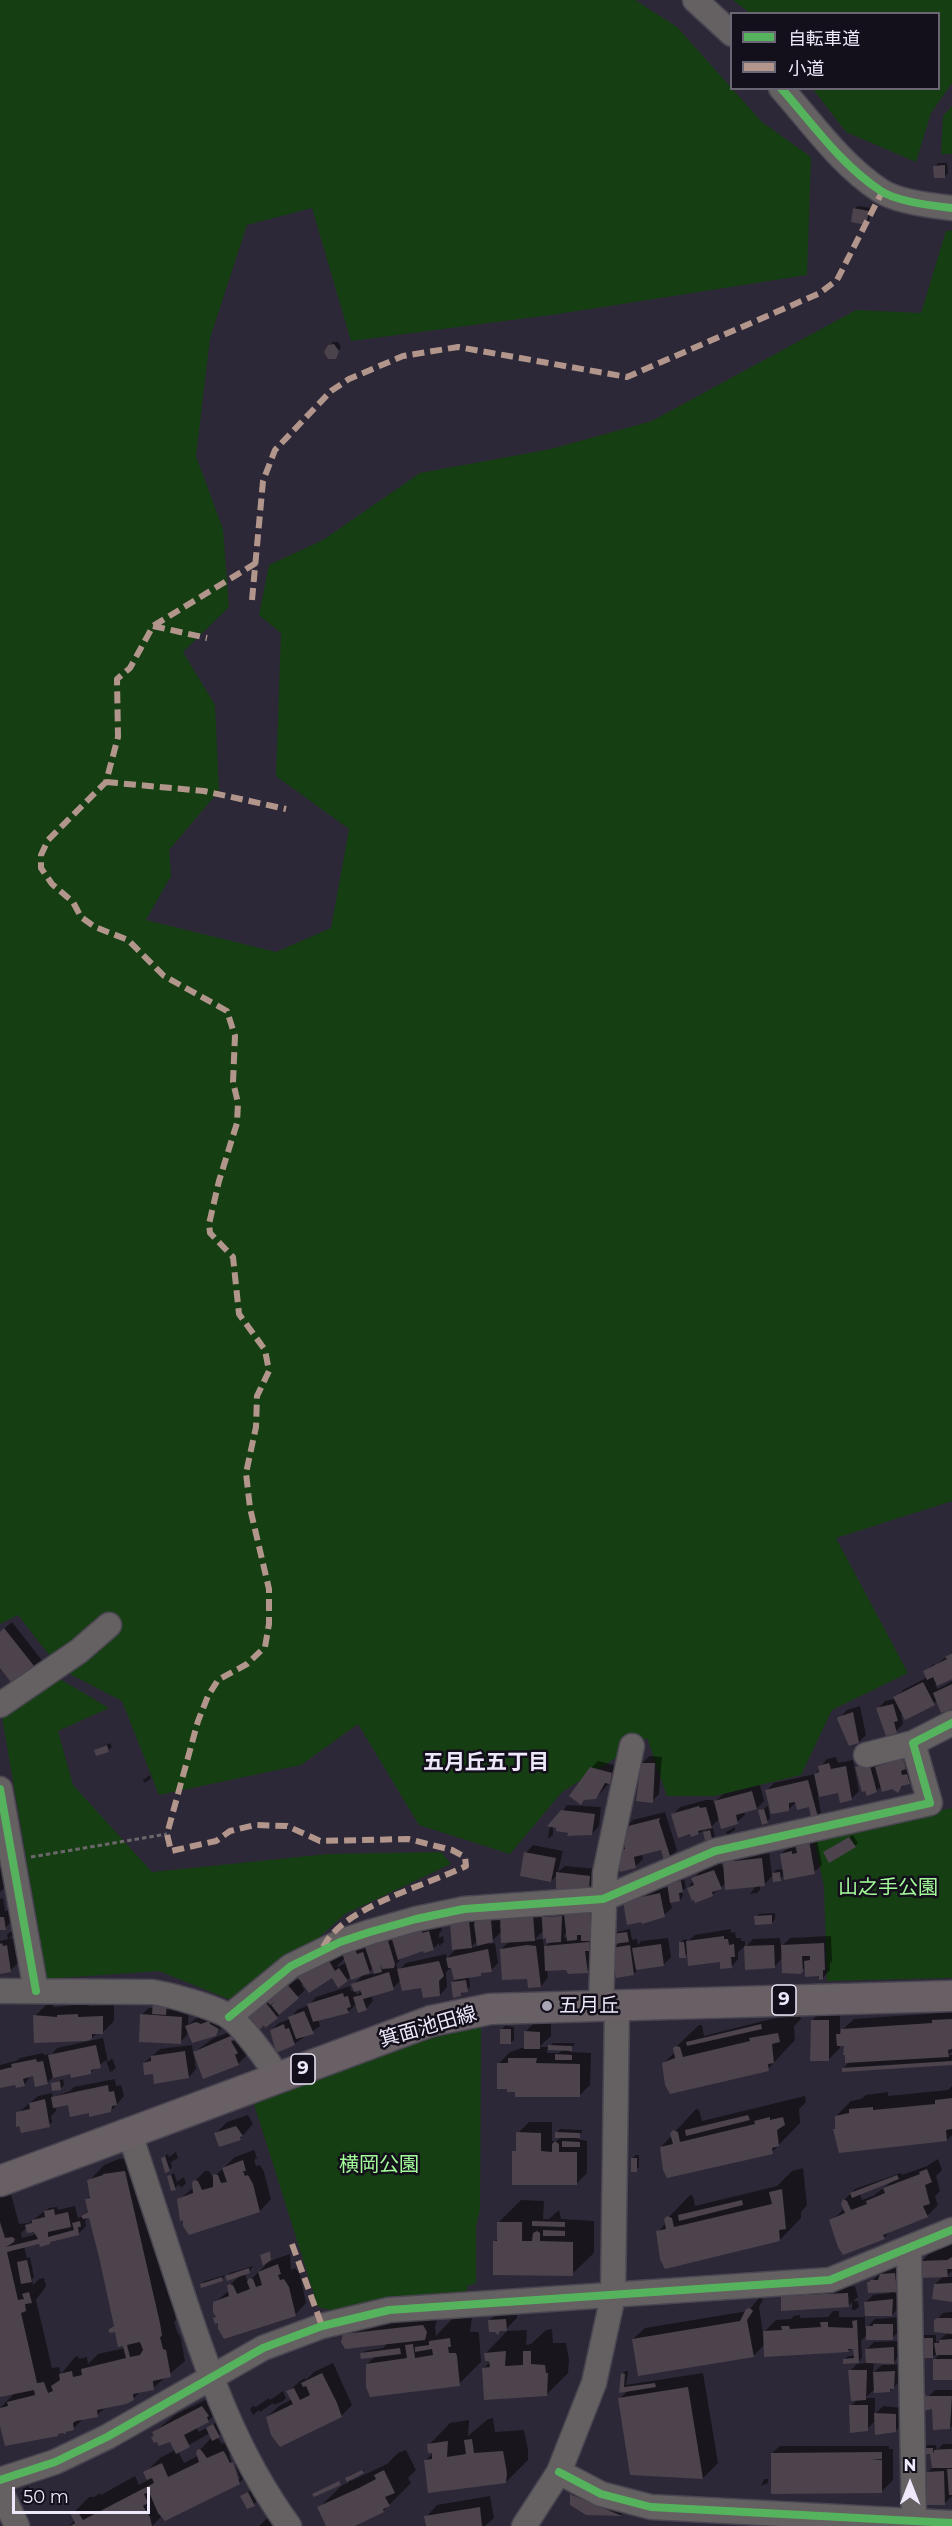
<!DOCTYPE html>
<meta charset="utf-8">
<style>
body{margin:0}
#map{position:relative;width:952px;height:2526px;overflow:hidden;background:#2d2837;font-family:Montserrat,"Noto Sans JP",sans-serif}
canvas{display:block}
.legend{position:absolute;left:730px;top:12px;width:210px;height:78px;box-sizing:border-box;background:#130f1b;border:2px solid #6b6674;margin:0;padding:8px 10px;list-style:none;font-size:18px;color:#eee8fa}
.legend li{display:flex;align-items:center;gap:12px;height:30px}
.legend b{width:30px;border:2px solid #6b6674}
.north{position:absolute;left:880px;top:2454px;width:60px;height:60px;-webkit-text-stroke:4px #130f1b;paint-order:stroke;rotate:0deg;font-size:16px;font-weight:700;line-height:24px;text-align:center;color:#eee8fa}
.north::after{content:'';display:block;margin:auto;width:21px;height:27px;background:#eee8fa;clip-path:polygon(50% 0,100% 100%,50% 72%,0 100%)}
.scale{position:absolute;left:12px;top:2487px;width:138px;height:27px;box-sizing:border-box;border:3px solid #eee8fa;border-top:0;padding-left:8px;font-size:18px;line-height:21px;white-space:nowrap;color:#eee8fa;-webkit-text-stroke:4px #130f1b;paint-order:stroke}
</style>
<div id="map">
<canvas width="952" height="2526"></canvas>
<ul class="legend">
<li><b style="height:8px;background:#56b35d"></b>自転車道</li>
<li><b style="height:8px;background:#b2968c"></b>小道</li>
</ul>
<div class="north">N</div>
<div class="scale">50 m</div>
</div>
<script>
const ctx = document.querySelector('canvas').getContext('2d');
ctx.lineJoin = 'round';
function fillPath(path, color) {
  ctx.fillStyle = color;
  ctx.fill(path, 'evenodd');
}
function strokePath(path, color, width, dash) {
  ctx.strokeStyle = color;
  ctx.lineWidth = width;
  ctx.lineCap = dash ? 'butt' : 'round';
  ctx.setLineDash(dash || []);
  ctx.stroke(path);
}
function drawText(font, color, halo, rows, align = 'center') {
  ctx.font = font + ' Montserrat,"Noto Sans JP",sans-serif';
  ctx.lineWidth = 5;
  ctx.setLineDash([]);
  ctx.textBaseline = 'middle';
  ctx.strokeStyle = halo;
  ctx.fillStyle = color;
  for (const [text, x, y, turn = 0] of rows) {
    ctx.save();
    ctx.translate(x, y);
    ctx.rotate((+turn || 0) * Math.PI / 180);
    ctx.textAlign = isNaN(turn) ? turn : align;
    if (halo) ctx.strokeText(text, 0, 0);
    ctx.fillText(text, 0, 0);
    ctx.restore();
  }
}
fillPath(new Path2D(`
 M0,0H635L677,27L762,122L811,157L807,275L558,314L351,341L312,208L247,225L210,338L196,456L223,529L229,607L183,652L215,705L219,791L169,850L171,876L146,920L276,952L331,928L349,829L276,776L281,633L259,615L269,565L323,540L420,473L551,449L652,421L856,310L921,313L946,231H952V1501L836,1538L908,1673L832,1710L801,1775L715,1796H667L647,1738L562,1792L510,1854L419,1825L358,1724L301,1765L159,1795L122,1701L60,1669L18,1615L0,1624Z
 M733,0H952V83L931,113L916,162L846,132L813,89L938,88V14L750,13Z
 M952,106V154H941L943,116Z
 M55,1676L109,1708L58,1731L73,1785L152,1872L328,1854L441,1852L451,1864L345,1914L314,1942L231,2000L159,1971L47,1979L2,1717Z
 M952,1808V1978L827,1981L824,1887L814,1839Z
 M481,2026L480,2209L476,2227V2283L467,2286L468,2298L338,2312L318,2307L254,2104L418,2042Z`), '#163e13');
fillPath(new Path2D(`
 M938,163H947L948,173L945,176L935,167Z
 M858,206L871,208L869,220L866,224L854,209Z
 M333,342H338L341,347L335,358L330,346Z
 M12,1622L44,1663L29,1677L0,1666V1632Z
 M952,1652V1677L935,1685L938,1689L952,1681V1707L937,1700L934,1703L903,1713L901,1715L903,1724L896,1731L878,1709L885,1701L894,1699L903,1690L928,1677L925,1671L934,1664L935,1666Z
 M860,1706L866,1735L859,1742L840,1717L847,1710Z
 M110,1743L112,1747L108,1750H95Z
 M910,1752L916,1775L899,1790L882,1786L876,1791L856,1768L864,1761L877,1760L878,1765L884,1760Z
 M650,1756L662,1757L659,1794L652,1801L642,1763Z
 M836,1757L838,1763L853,1760L859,1791L852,1798L839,1791L818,1796L821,1813L817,1816L814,1804L796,1802L788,1810L767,1790L774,1783L815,1774L827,1759Z
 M598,1761L618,1766L616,1775L596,1798L591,1768Z
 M150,1775L151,1779L144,1783L143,1780Z
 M760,1785L764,1801L757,1808L744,1811L745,1815L737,1822L720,1818L709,1829L713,1828L715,1838L712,1841L704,1832L710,1827L699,1833L679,1836L673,1815L680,1807L706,1800H713L714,1803L723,1794Z
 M567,1805L601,1807L599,1826L592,1834L581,1833L578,1836L557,1830L558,1823L553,1826V1835L548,1839L549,1830Z
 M768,1806L770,1818L767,1822L760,1811Z
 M665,1812L677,1850L670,1858L662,1848L642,1853L643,1859L636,1866L621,1870V1851L626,1846L625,1827L633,1820Z
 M735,1827V1830L727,1835L726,1832Z
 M816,1834L822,1865L814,1872L785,1874L780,1879L773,1875L765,1884L760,1885V1890L757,1893L750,1894L757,1885L727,1882L712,1895L688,1888L700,1871L721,1863L726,1874L725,1859L741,1854L769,1851L772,1875L776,1870L784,1869L781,1854L789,1847L797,1845Z
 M853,1835L858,1843L855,1846L829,1849Z
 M533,1845L563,1851L558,1872L565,1866L597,1869L595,1881L588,1889H557L558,1874L551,1881L526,1853Z
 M5,1865L8,1884L0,1892V1866Z
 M684,1878L686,1888L682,1891L683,1896L680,1900L670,1901L672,1908L664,1915L628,1923L632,1894L669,1887L672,1881Z
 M3,1898L5,1911L11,1910L12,1921L5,1928H0V1899Z
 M597,1906L595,1964L587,1972L567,1968L547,1969L548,1978L541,1986L501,1949L509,1942L502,1931L489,1944L495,1943L498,1963L491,1970L469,1976L470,1987L460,1995L452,1982L455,1980L453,1966L446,1972L447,1987L440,1995L401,1980L393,1988L371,1995L373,2001L366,2009L357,2003L348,2012L318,2019L320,2026L294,2044L271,2030L279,2023L290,2019L297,2010L309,2005L316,1997L350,1986L351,1991L355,1990L353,1985L364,1974L351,1976L347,1980L332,1976L303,1983L301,1985L305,1990L277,2017L247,2013L294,1977L297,1980L351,1946L440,1919L442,1930L439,1934V1938L443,1936L444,1942L439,1946V1943L433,1949H424L401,1959L396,1964L398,1971L406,1963L446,1954L447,1958L457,1948L451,1923L498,1913V1920L509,1910L540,1908L543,1931L534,1940L543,1939L544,1948L551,1941L544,1918L551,1910ZM565,1933H571L569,1938H564ZM477,1941L478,1946L470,1948ZM345,1958L347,1962L338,1967L337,1966ZM373,1968L374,1970L381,1969L382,1971L365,1976ZM361,1988L362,1990L357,1995L355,1990Z
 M775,1913V1919L772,1923L756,1917L759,1914Z
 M630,1929L632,1940L637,1939L638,1945L641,1941L668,1938L671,1957L664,1964L639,1968L634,1974L613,1949L620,1942L613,1935L617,1932Z
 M731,1929V1933L735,1932L736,1938H741V1941H745V1946L738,1952V1959L731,1967L721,1960L688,1953L685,1956L680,1943L683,1940L687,1939V1942L695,1935Z
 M14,1930V1934L9,1939L14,1938L18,1963L11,1970L0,1971V1941L8,1939L7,1934Z
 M831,1936L832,1961L830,1963V1970L823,1978L806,1967L802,1970L783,1957L774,1967L746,1947L753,1939L780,1938L781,1947L790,1938Z
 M170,2000L169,2009L189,2010L188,2025L195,2019L204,2015H217L223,2027L215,2035L188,2028L187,2035L180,2042L141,2015L149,2008H154Z
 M53,2004V2007L89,2004V2006L114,2005V2021L103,2032L97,2033L92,2038L35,2016L46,2005Z
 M823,2009H840V2032L854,2019L941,2013L945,2009H952V2051L948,2055H952V2064L844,2068L850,2061L846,2044H840V2048L829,2059L812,2020Z
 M799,2012L801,2019L794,2026L795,2040L768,2069L664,2063L675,2052L674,2049L699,2025H702L704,2036Z
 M551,2021V2036L539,2047H549L553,2043H575L569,2052L591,2053L590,2085L579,2096L517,2091L499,2063L510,2052L525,2047V2032L535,2022ZM547,2049H563L559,2053H547Z
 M505,2026L514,2027V2040L510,2043L501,2030Z
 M240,2028L246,2056L238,2064L194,2055L196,2069L189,2077L155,2072L144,2063L160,2049L192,2045L193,2053L214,2038Z
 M103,2038L108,2062L112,2058L116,2068L112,2071L110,2072L106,2060L91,2072H71L54,2076L47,2083L34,2075H31L24,2085L16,2083L0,2086V2065L16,2061L20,2058L43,2053L44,2055L52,2054L57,2048Z
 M63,2079L64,2085L61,2088L53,2083Z
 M115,2079L116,2086L121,2085L124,2096L111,2111L90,2112L68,2102L55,2106L56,2111L51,2116L52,2122L49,2125L18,2113L38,2096L52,2093L53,2097L70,2091L74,2087Z
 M952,2086V2135L947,2140L834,2129L837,2127L836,2116L851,2101L861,2099L866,2095L888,2092V2096L948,2090Z
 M805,2096L806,2102L799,2109L800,2123L772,2152L661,2147L696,2109L699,2110L702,2121Z
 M248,2115L253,2124L240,2139L216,2133L227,2122Z
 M529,2122H552V2141H557L561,2136L557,2133L560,2129L583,2130L577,2139L587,2141V2173L576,2184L514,2152L518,2148V2133Z
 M254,2150L257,2158L254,2160L256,2166L260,2165L264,2172L271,2199L260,2211L181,2220L179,2200L194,2187V2182L205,2171H209L213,2178L235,2157Z
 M176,2152L178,2158L171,2162L172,2167L169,2170L162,2158L168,2154L169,2157Z
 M353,2155L358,2160L348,2169L344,2164Z
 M636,2155H639V2167L636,2170L633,2158Z
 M139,2157L174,2308L176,2320L174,2322L178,2334L180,2335L185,2361L153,2388L141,2391L133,2399L106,2407L97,2415L84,2418L73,2429L66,2433L60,2432L57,2435L0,2419V2408L16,2392L0,2395V2192L10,2190L19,2224L29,2223L49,2208L57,2207L58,2210L75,2206L78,2219L89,2210L87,2199L91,2195L89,2181L104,2165L119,2159ZM90,2216L115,2325L110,2330L116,2331L125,2348L98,2354L88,2364L87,2357L79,2359L78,2356L75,2357L61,2374L59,2367L52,2368L36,2300L46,2286L44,2278L39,2279L33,2285L32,2279L34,2277L30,2257L27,2258L24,2246L49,2243L53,2240L79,2233L86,2226L85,2221ZM27,2227L35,2230L37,2234L22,2238L21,2233Z
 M938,2159L942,2170L936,2176L940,2191L935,2196L938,2205L927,2216L891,2230L884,2238L831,2221L845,2208L844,2200L855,2189L901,2173L902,2175L927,2166ZM894,2180L873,2196L862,2200L860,2193Z
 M803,2168L807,2205L801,2212V2218L780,2240L658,2232L666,2223V2220L690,2195L693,2196L695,2206L777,2186L792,2171Z
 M174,2173L177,2182L184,2177L186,2183L183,2186L180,2187L179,2184L175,2188L168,2177Z
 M521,2200L544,2201L543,2219H549L559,2210L561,2219L594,2221V2253L572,2274L495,2241L499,2238V2222Z
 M944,2239H952V2271L946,2277H952V2300L935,2284L944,2276L922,2261Z
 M269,2251L267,2262L290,2254L291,2270L295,2268L300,2275L306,2303L295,2315L221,2324L216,2323L214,2303L230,2290V2285L241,2274L227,2276L230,2273L253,2266L250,2271L244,2273L248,2282L265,2266L261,2255Z
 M902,2266L903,2283L893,2293H900V2306L892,2315L866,2302L873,2295L891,2293V2291L869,2283L889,2267Z
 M225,2275L222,2280L201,2284L205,2281Z
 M855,2286L858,2297L853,2301H858L859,2307L855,2310H852V2302L848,2306L782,2297L790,2290Z
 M760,2297L763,2300L759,2307L763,2333L776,2320L791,2319L794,2316L800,2315V2318L828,2317L833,2311H839V2317H865V2329L875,2319L900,2317L899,2331L892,2338L868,2334L861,2341L862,2358L859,2361L845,2359L848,2356H855V2347L848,2351L765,2344L754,2355L639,2374L633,2339L645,2328L748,2311Z
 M517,2308V2318L506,2329L501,2330L489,2321L501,2309Z
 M952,2312V2379L934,2360L941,2353L933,2356L920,2339L923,2335H936V2343L944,2336L949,2332L936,2320L943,2313Z
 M435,2315L437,2320L435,2327L436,2336L452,2319L472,2317L470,2332H478L479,2334L481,2362L459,2384L367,2364L376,2356L362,2354L365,2351L383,2348L389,2342L345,2335L356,2324Z
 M552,2329L553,2343H566L569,2360L568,2373L546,2395L484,2368L493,2359L486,2353L507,2331L527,2330L526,2345L531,2344L546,2330Z
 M901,2341L900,2355L891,2365L901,2364V2380L890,2391L875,2389L865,2398H875V2414L883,2406L903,2408V2423L896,2430L876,2420L868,2428L851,2406L858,2399L850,2371L857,2364L868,2363L867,2349L874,2342ZM874,2361L891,2362V2365H882L873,2373Z
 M333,2363L352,2405L341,2416L267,2417L279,2406L292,2399L288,2392L300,2381L305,2378L306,2380L314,2372Z
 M626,2371H628L626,2385L703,2373L718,2463L703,2478L619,2399L629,2390L621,2391L622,2374Z
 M935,2390H952V2425L950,2428L933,2407L928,2397Z
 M283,2391L286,2398L283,2401L274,2405L273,2403L260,2412L259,2410L253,2415L250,2409L253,2406L256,2407L269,2398L270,2400Z
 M213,2396L220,2410L208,2421L196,2427L199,2432L217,2422L222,2433L217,2437L222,2444L238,2437L254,2468L239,2483L162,2516L152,2526H69L75,2520L74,2512L89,2497H94L100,2493L101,2495L135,2476L139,2485L148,2480L145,2473L160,2458L175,2450L170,2440L156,2435L154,2432L175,2415ZM210,2433L212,2437L200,2450L198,2456L184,2463L178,2451ZM232,2454L240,2479H237L229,2455Z
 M493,2418L495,2432L524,2430L528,2450V2460L506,2482L426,2460L435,2451L429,2445L450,2423L469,2420L468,2436L488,2419Z
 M943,2444H952V2449H938Z
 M927,2445H936L937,2452H952V2496L945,2503L928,2472L933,2467L932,2456L935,2453H924Z
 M780,2446H889V2449H893V2480L882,2491L772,2453Z
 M406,2450L416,2470L408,2478L411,2483L383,2511L352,2526H329L319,2508L341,2486L349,2482L347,2478L350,2475L366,2469L350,2479L351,2481L387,2464L398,2453Z
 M764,2479H768V2483L761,2486Z
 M579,2488L627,2509L621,2515L587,2513L572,2504V2495Z
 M251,2490L257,2501L254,2504L242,2496Z
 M490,2496L494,2518L485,2526H424L427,2525L426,2517L437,2505Z
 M287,2500L297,2516L299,2526H259Z`), '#0007');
fillPath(new Path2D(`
 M945,165V178H934L933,166Z
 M853,208L869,211L866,225L851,222Z
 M334,344L339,351L336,359H328L324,352L328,345Z
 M4,1628L38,1671L13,1685L0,1668V1632Z
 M952,1653V1679L937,1686L933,1677L927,1680L923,1671L947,1659L945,1657Z
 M923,1682L935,1705L905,1720L893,1697Z
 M952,1684V1709L941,1713L933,1693Z
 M893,1704L898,1721L894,1722L897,1733L886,1736L876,1708Z
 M853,1712L859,1743L849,1746L837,1719L838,1717Z
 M107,1745L109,1752L96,1756L94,1750Z
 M903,1758L906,1769L901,1771L902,1775L907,1774L910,1784L902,1786L898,1793L892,1789L882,1792L875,1767L884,1764V1761L889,1760L890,1762Z
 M641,1763H655L653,1803L636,1801Z
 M829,1763L831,1769L846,1766L852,1800L840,1803L838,1793L819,1797L814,1774L819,1772L818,1766Z
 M866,1764V1767L870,1766L877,1792L867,1796L865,1791L862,1792L855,1767Z
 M590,1767L612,1773L610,1784L605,1783L596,1799L584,1800L581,1805L569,1796Z
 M808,1780L818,1817L811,1818L809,1807L797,1810L795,1802L789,1803V1811L771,1814L765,1790Z
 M752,1791L757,1809L736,1815L738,1824L721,1829L714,1801Z
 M699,1806L700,1808L706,1807L712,1828L698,1831L699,1834L691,1837L690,1834L678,1838L671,1814Z
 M764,1809L768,1823L762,1825L758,1810Z
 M561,1810L595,1814L592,1835L567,1836L568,1833L556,1831V1828L547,1826Z
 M660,1818L659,1821L671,1859L664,1861L661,1850L634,1857L636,1868L620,1872L618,1862H620V1850L625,1849L622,1834L624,1827Z
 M710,1830L713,1843L706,1844L703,1832Z
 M849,1837L856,1847L829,1863L823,1852Z
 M809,1840L815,1874L784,1880L780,1854L792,1851V1854L797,1853L795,1843Z
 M524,1852L556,1858L551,1882L520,1876Z
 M734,1858V1861L762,1858L765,1886L725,1890L723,1862L724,1859Z
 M714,1870L722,1889L712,1892L713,1896L695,1903L694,1900L692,1901L687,1888L694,1885L691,1878Z
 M556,1872L590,1876L589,1890L572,1892L571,1889L570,1896L552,1897L556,1889Z
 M780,1872L781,1881L773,1882L772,1873Z
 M681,1881L683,1892L679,1893L680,1901L670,1903L667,1883Z
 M660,1893L665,1917L642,1924L641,1922L627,1925L623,1901Z
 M590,1912L591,1941H581V1935H577V1940L567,1941L564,1914Z
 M533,1914L535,1941L501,1943L500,1916Z
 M772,1915V1924L755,1925L754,1916Z
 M562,1916L561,1942L546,1943V1938L543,1939L542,1917Z
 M0,1917H4L6,1930H0Z
 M487,1918L491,1920L493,1942L477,1946L474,1924L476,1920Z
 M462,1921H469L472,1948L452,1950L450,1922Z
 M421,1929L422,1933L429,1931L434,1950L424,1953L423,1951L398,1960L391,1936Z
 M627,1932L629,1942L613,1944L612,1934Z
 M386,1934L395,1964L394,1968L382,1969L380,1964L382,1972L374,1974L364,1944L375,1941L378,1945L377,1943L384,1940Z
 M724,1936V1939H728L729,1945L734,1944L735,1957H731L732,1968L720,1969V1962L688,1966L686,1941Z
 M589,1942V1951H585L588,1973L568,1974L566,1970L545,1971L544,1946Z
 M679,1942H684L686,1958H679Z
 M2,1943L3,1946L7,1945L11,1972L0,1974V1944Z
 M824,1943L825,1970H823V1979L819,1980V1976L805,1977L804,1961L810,1960V1956H802L803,1972L800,1974L782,1973L781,1945Z
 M661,1944L664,1966L636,1970L632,1948Z
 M527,1945L536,1946L541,1987L528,1988L527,1979L502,1980L500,1949Z
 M630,1945L634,1975L616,1978L611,1948Z
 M774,1945L775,1968L745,1970L744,1946Z
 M355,1949L357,1954L363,1952L370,1973L351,1980L342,1953Z
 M488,1949L492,1972L481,1973V1976L454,1980L451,1968H448L446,1958Z
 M321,1958L325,1964L329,1961L335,1971L339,1968L348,1981L338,1988L332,1978L309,1993L296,1975Z
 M439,1961L444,1976L439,1981L440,1996L423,1998L421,1988L402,1991L397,1969Z
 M389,1972L394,1990L363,1999L367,2010L358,2013L353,1997L362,1995L360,1990L354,1992L351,1984Z
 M466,1980L468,1992L461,1993V1996L453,1998L451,1982Z
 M286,1983L299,1998L279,2015L271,2005L276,2001L270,2005L263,1996Z
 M343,1993L344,1997L348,1996L351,2007L347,2008L349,2013L313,2022L307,2004Z
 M262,1998L278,2018L265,2028L264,2025L259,2030L245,2013Z
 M153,2002L167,2003L166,2015L152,2014Z
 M304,2011L314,2034L296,2039L288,2017Z
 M78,2014V2017L103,2016V2034H92V2039L86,2041L34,2043L33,2015L57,2017V2015Z
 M140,2014L182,2017L181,2044L139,2042Z
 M952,2019V2049L948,2050L949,2057L845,2063V2055H843L844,2046H837L836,2034H840L841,2029L932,2023V2020Z
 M811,2020H829V2061H810Z
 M209,2021L210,2024L219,2029L216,2036L192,2043L185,2026L196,2022L201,2024Z
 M284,2024L285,2029L289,2028L295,2045L276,2053L270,2030Z
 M761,2024L762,2029L687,2046L686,2042Z
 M500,2029H511V2044H500Z
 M524,2031L540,2032V2049H524Z
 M778,2033L780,2042L772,2044L774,2063L768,2064L769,2071L670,2094L665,2085L662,2063L675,2058L673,2048L676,2046L680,2047L683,2057L750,2041L749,2038Z
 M233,2035L235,2040L231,2041L238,2053L235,2055L239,2065L203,2079L193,2052Z
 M96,2045L101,2068L91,2070V2074L71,2078L70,2074L53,2078L48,2055Z
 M548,2045L572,2046V2051L548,2050Z
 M185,2051L189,2078L154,2084L153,2074L144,2075L143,2063L151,2061V2056Z
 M555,2054L572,2055V2060H555Z
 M508,2058H537L536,2063L580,2064V2097H515V2092H507V2089H497V2063H508Z
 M36,2059L37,2062L43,2061L48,2084L35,2087L33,2076L23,2079L25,2086L16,2088L15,2085L0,2088V2070L12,2067L11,2064Z
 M952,2061V2065L842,2072V2068Z
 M60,2081L61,2090L52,2091L51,2083Z
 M108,2085L109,2092L114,2091L117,2105L112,2106L111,2112L89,2117V2113L70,2117L68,2105L53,2108L51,2097Z
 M952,2098V2129L946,2130L947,2141L839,2153L833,2129H835V2116L849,2113V2109L873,2107V2110L935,2104V2100Z
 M45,2099L50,2127L21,2133L19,2126L16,2127V2112L30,2109L29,2103Z
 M748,2115L750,2120L686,2136L685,2130Z
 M770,2117V2120L783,2117L785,2125L777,2130L779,2146L772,2148L773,2154L667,2178L663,2170L660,2147L673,2144L670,2134L673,2130L678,2132L680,2142L755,2124L754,2121Z
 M236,2126L243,2136L240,2137L241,2140L219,2147L214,2133Z
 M516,2132L541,2133V2151L552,2152V2144L555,2141L559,2144V2152H577V2185H512V2151H516Z
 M555,2132L580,2133V2138H555Z
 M562,2141L580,2142V2147H562Z
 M165,2156L170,2171L165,2173L161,2158Z
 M349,2157L356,2164L348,2171L342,2163Z
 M631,2158H637V2172H631Z
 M243,2160L246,2171H243L245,2176L248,2175L253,2184L260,2212L189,2235L183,2226V2220L180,2221L177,2199L193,2193L192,2183L194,2180L198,2181L202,2190L213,2187V2174L218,2175L221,2183L227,2182L222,2168Z
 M927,2169L932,2182L925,2185L930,2204L923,2206L928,2217L883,2235L885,2239L843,2255L838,2247L829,2220L845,2213L841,2204L843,2199L847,2201L851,2210L867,2204L866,2201L885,2193L883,2188L920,2174L919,2172Z
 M125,2171L160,2323L162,2336L160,2337L163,2349L166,2350L171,2377L153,2381L154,2390L133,2394L134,2400L126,2404L97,2410L98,2417L76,2421L73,2423L74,2430L66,2432V2434L62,2433L58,2434V2436L5,2446L0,2426V2408L8,2406L7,2402L35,2395L34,2390L0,2397V2222L5,2238L12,2237L15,2239L14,2242L6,2247L38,2239L34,2232L27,2233L25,2225L32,2223V2220L45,2217L44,2211L54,2209L55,2215L68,2212L71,2227L48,2232V2237L74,2230L72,2223L80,2221L81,2227H78L79,2235L50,2242V2244L40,2247L39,2244L7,2252L18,2300L24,2299L22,2294L29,2292L32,2303L25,2304L26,2311L21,2313L37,2383L44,2382L48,2393L53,2391L51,2386L60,2380L59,2374L72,2371L73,2377L82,2375L81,2369L126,2358L123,2346L118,2347L115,2332L110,2333L108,2330L114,2326L99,2257L89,2218L83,2219L81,2216L88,2212L85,2199L90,2198L87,2180L103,2175V2174ZM140,2342L143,2350L140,2355L130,2357L127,2345Z
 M171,2175L176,2190L171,2191L167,2176Z
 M897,2175L899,2179L852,2198L850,2193Z
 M782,2189L786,2229L779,2230L780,2241L665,2269L660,2259L656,2231L666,2229L664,2219L667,2216L672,2218L674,2227L772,2204L769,2192Z
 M742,2200L743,2205L679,2221L678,2215Z
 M532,2221L565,2222V2227L532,2226Z
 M497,2222H522V2241H532L533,2233L537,2231L540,2233V2241L573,2242V2276L493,2275V2241H497Z
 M543,2230L565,2231V2236H543Z
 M270,2251L271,2260L263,2266L260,2255Z
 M952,2257V2269H947L948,2277L920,2278V2261L947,2260Z
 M27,2260L32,2282L21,2284L17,2262Z
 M278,2264L281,2274L278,2275L280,2280L284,2279L289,2287L296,2316L224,2339L218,2329V2323L215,2324L213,2318L216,2317L213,2312V2302L229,2296L227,2286L229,2284L233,2285L237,2294L250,2289L247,2282L249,2278L253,2279L256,2287L262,2285L258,2272Z
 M249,2268L250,2273L227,2281L225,2276Z
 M895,2273L897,2292L868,2293L867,2282H870V2280H878L880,2274Z
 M222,2277L223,2281L201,2288L200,2284Z
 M952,2283V2302L932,2299L934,2284Z
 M848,2293L849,2307L781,2311V2296Z
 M893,2299L892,2316H865L864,2302Z
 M750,2308L753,2311L747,2320L754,2357L638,2376L632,2339L740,2321L746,2309Z
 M937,2318H952V2334L934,2332V2320Z
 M506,2319L507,2331H500L498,2335L495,2332H489L488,2320Z
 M857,2320L859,2363L843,2364V2359L854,2358L853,2349H848L849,2352L764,2357L763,2331L782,2330L781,2326H789L790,2329L821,2327L820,2322H828V2327L853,2328L852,2321Z
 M873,2324H893V2340H866V2326H873Z
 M423,2325L427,2332L425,2340L345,2349L341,2342L343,2334Z
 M450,2338L451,2347H448L449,2353H456L457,2356L460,2386L370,2397L366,2387V2364L407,2358L405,2345L413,2344L415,2358L433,2355L432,2349L415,2352V2347L429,2345V2341Z
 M919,2338H933V2358H919Z
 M952,2339V2355H936L934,2343H939V2340Z
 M894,2347V2364L866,2363L865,2349Z
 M400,2348L401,2354L361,2359L360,2353Z
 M506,2351L505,2366L523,2365V2351H531V2364L545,2365L546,2373H548L547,2396L484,2400L482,2368L490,2367L489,2361H485L484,2353Z
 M933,2359H952V2380H933Z
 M848,2370H867L866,2400L851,2401Z
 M895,2371L894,2389H890V2392L874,2393L873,2372Z
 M322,2373L337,2403L342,2417L280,2447L271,2435L266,2417L293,2404L286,2391L294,2388L300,2400L310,2395L306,2386L303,2387L301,2383Z
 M621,2373L625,2374L624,2387L655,2383L656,2387L619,2393Z
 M688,2387L703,2479L630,2475L618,2398Z
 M925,2393L926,2396H952L950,2429L933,2430L932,2409L923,2411V2394Z
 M849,2405H868V2431L850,2433Z
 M202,2406L209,2416L207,2417L209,2422L184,2435L190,2447L176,2454L170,2442L159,2446L157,2442L154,2443L151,2437L154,2436L152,2432Z
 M874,2413L896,2414V2432L875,2435Z
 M213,2424L220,2437L212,2441L206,2428Z
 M472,2439L474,2453L503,2451L507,2473L506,2483L428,2493L424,2460L432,2459V2453H428L427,2444L448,2441L447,2457L466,2454L464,2440Z
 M923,2448H933V2455L934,2450L952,2449V2468H932L930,2454H923Z
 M198,2449L201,2450L207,2458L223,2451L225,2453L230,2463L233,2462L240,2484L165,2521L158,2513L149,2492L144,2494L148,2503L143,2506L150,2517L152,2526H70L75,2523L71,2515L72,2512H78L83,2520L154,2483L152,2478L147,2480L143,2472L153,2467L162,2463L168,2477L199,2462L196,2453Z
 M882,2452V2459H871L882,2460V2493L771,2494V2453Z
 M947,2469H952V2495H949Z
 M362,2470L364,2473L347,2482L345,2478Z
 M384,2470L395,2493L385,2497L390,2506L383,2509L384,2512L355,2526H326L317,2507L359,2488L376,2479L374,2475Z
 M944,2471L945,2505H927L926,2472Z
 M339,2481L341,2485L314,2497L312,2494Z
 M248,2492L255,2506L247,2509L240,2496Z
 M570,2494L622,2516L586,2515L570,2505Z
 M480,2507L482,2526H426L424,2516Z`), '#4c434d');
const minor = new Path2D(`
 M695,0L732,34
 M781,88C812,123 841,165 881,191C896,201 933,206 952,208
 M0,1705L79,1651L109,1625
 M866,1755L913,1743
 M0,1789L36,1991
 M0,1991L153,1992C171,1995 214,2007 228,2016C243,2026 269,2062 278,2078
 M601,2005L605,1873L632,1746
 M229,2017L291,1966L340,1942L370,1932L416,1919L464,1909L603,1899L715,1851L930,1803L913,1743L952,1723
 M130,2134C147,2186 164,2238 181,2290C209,2375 236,2453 289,2526
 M909,2249L914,2526
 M559,2472L601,2494L651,2507L952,2523
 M0,2480L55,2462L107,2437L263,2348L322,2326L389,2310L830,2280L952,2230
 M0,2490L17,2526
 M524,2526L559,2472L594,2383L613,2296L617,2004`);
const major = new Path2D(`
 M0,2181L431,2021L490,2009L952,1996`);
strokePath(minor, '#494551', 27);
strokePath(major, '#494551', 33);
strokePath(new Path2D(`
 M31,1857L167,1834`), '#6c676b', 3, [4.5, 3]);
strokePath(minor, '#656061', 24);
strokePath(major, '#686065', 30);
strokePath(new Path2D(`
 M256,563L153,626L130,668L117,679L118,737L106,782L48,840L41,855V868L52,884L73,902L81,917L95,927L128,940L164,976L227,1011L235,1036L233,1082L238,1103L237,1123L219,1181L209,1224L210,1233L233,1257L239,1314L265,1350L269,1371L257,1396L256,1427L246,1473L250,1508L269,1589V1624L265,1647L247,1664L218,1680L208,1696L198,1721L167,1834L171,1851L216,1841L230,1831L255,1825L287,1826L320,1841L408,1839L452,1850L465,1857L466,1866C428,1885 338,1908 322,1950
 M252,600L263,481L275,450L331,391L349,379L403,356L458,347L627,377L820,293L837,280L882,192
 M153,626L207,638
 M106,782L204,791L286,809
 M292,2244L322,2326`), '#b2968c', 6, [12, 6]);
strokePath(new Path2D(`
 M781,88C812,123 841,165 881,191C896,201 933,206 952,208
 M0,1789L36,1991
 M229,2017L291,1966L340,1942L370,1932L416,1919L464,1909L603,1899L715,1851L930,1803L913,1743L952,1723
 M559,2472L601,2494L651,2507L952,2523
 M0,2480L55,2462L107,2437L263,2348L322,2326L389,2310L830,2280L952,2230`), '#56b35d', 8);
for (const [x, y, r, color] of [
 [547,2006,6,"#aaa5b6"]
]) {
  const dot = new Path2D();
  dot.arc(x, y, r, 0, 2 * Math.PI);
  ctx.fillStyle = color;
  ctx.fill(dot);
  strokePath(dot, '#130f1b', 2);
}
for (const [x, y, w] of [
 [784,2000,24],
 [303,2069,24]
]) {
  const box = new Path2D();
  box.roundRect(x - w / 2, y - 15, w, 30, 4.5);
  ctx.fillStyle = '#130f1b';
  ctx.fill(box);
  strokePath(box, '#eee8fa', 1.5);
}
drawText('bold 18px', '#eee8fa', null, [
 ["9",784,2000],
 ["9",303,2069]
]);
drawText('20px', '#a2fa98', '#130f1b', [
 ["山之手公園",888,1888],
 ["横岡公園",379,2165]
]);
drawText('20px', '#eee8fa', '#130f1b', [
 ["五月丘",559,2006]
], 'left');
drawText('20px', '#eee8fa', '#130f1b', [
 ["箕面池田線",428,2027,-16]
]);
drawText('bold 21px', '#eee8fa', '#130f1b', [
 ["五月丘五丁目",486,1763]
]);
</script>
